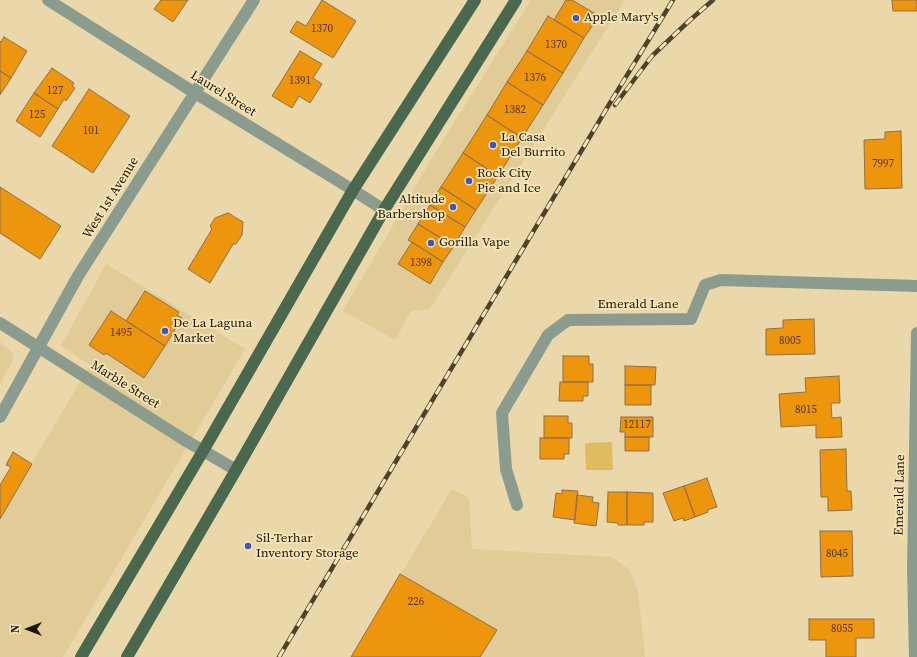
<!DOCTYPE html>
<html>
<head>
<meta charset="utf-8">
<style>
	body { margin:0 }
	#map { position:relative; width:917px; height:657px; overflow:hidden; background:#ead8aa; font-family:"Source Serif 4",serif }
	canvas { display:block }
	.north { position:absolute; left:8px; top:609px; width:40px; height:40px; -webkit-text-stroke:3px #f8e5b7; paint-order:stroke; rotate:270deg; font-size:11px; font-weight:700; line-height:16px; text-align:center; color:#1d1605 }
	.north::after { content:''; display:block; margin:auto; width:14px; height:18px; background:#1d1605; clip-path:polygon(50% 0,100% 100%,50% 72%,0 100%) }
</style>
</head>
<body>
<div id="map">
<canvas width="917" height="657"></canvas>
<div class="north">N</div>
</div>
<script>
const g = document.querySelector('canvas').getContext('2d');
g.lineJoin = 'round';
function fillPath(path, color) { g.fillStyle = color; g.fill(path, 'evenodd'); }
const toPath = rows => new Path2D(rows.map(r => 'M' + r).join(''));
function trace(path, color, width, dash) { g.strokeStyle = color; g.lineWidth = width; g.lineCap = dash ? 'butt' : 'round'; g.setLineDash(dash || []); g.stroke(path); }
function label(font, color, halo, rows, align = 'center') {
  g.font = font + ' "Source Serif 4",serif'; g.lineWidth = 3.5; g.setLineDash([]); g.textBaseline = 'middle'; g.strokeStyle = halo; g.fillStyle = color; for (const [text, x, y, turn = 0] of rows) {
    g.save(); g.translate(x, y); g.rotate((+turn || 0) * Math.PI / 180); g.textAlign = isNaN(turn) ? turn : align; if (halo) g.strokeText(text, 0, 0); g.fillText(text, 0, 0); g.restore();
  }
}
const built = toPath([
	[531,0,625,0,430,309,411,311,395,340,343,311,432,158],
	[106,264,245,349,63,657,0,657,0,513,32,463,90,365,61,346],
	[0,342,10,350,13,354,14,358,0,384],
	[452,489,469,498,472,549,612,557,622,564,630,571,637,589,641,617,645,657,351,657]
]);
const green = toPath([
	[612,442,613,470,586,470,585,443]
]);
const building = toPath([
	[161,0,188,0,173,22,154,9,161,0],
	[322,0,356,21,333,58,290,32,297,21,306,26,322,0],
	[566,0,572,0,599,16,584,38,554,20,566,0],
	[892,0,917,0,917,11,893,11,892,0],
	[548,16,584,38,563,73,527,51,548,16],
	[4,37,27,51,11,78,0,71,0,41,1,42,4,37],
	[300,51,322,64,313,78,322,84,310,103,299,96,292,108,272,96,300,51],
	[527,51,563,73,543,105,507,82,527,51],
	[52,68,74,83,72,86,75,88,66,101,64,99,58,109,34,93,52,68],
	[0,71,11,78,0,95,0,71],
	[507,82,543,105,522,138,487,115,507,82],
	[89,89,130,116,93,173,52,146,89,89],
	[34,93,58,109,40,137,16,121,34,93],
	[487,115,522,138,498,176,463,153,487,115],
	[901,131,902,188,865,189,864,140,885,139,885,132,901,131],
	[463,153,498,176,476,210,441,187,463,153],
	[0,187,61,226,40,259,0,233,0,187],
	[441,187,476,210,465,227,430,205,441,187],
	[430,205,465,227,454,246,418,224,430,205],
	[228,213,243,222,242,235,236,244,233,244,210,283,188,269,212,229,210,226,215,218,228,213],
	[418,224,454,246,443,262,408,240,418,224],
	[412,242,443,262,430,284,398,264,412,242],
	[145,291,179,312,177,315,182,318,165,346,126,321,145,291],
	[111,311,165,346,144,378,106,353,104,355,89,345,111,311],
	[814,319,815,354,766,355,766,329,783,328,783,320,814,319],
	[563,356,589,356,589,364,593,364,593,382,563,382,563,356],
	[625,366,656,367,655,385,625,385,625,366],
	[839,376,840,403,831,403,832,418,841,417,842,437,816,438,816,425,781,427,779,394,806,392,805,378,839,376],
	[560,382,588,382,588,396,583,396,583,401,559,401,560,382],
	[625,385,651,385,651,405,625,405,625,385],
	[544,416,568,416,568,423,572,423,572,438,544,438,544,416],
	[621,417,653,417,653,437,625,437,625,432,620,432,621,417],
	[625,437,649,437,649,451,625,451,625,437],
	[540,438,569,438,569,454,564,454,564,459,540,459,540,438],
	[846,449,847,491,851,491,852,510,828,511,828,497,821,497,820,450,846,449],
	[13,452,32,464,0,519,0,485,11,467,6,465,13,452],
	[707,478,717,507,707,510,708,512,695,517,684,486,707,478],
	[684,486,695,517,684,521,683,518,674,521,663,493,684,486],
	[562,490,578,491,575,520,553,517,556,493,562,494,562,490],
	[608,492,627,492,627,525,618,525,618,523,607,522,608,492],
	[627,492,653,493,653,522,644,522,644,525,627,525,627,492],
	[577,495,593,497,592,502,599,503,596,526,574,523,577,495],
	[820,531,852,531,853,576,821,577,820,531],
	[400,574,497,630,480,657,351,657,400,574],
	[809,619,874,619,874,638,856,638,856,657,826,657,826,640,809,640,809,619]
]);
const street = toPath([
	[48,0,195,93,353,190,384,210],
	[0,323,183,439,236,470],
	[0,417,78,276,254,0],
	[517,505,506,469,502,413,548,335,568,320,691,319,705,285,721,280,917,286],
	[915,657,913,568,917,333]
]);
const primary = toPath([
	[81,657,203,451,353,190,475,0],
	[127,657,236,470,384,210,516,0]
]);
const rail = toPath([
	[615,105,652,56,689,21,713,0],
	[279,657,610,103,673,0]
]);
const markers = [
	[576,18,4,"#3957c9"],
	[493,145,4,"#3957c9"],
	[469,181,4,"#3957c9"],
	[453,207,4,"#3957c9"],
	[431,243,4,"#3957c9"],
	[165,331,4,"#3957c9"],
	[248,546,4,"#3957c9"]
];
const numberNames = [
	["1370",322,29],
	["1370",556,45],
	["1376",535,78],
	["1391",300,81],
	["127",55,91],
	["1382",515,110],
	["125",37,115],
	["101",91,131],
	["7997",883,164],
	["1398",421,263],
	["1495",121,333],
	["8005",790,341],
	["8015",806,410],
	["12117",637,425],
	["8045",837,554],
	["226",416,602],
	["8055",842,629]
];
const poiNames = [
	["Apple Mary's",584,18],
	["La Casa",501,138],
	["Del Burrito",501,153],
	["Rock City",477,174],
	["Pie and Ice",477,189],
	["Altitude",445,200,"right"],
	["Barbershop",445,215,"right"],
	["Gorilla Vape",439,243],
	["De La Laguna",173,324],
	["Market",173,339],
	["Sil-Terhar",256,539],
	["Inventory Storage",256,554]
];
const streetNames = [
	["Laurel Street",223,94,32],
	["West 1st Avenue",111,198,-58],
	["Emerald Lane",638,305],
	["Marble Street",125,385,32],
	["Emerald Lane",900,495,-89]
];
fillPath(built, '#e1cb96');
fillPath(green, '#e0bc60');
fillPath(building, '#ed950c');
trace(building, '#8f6f4d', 1);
trace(street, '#8b9b8d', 12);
trace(primary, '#4a684e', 12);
trace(rail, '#4c432b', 4.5);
trace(rail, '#f8e5b7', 3, [9]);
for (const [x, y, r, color] of markers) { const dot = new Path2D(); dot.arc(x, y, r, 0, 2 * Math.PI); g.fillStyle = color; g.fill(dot); trace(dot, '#f8e5b7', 1.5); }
label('11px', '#513607', null, numberNames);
label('13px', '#1d1605', '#f8e5b7', poiNames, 'left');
label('13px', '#1d1605', '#f8e5b7', streetNames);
</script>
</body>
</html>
